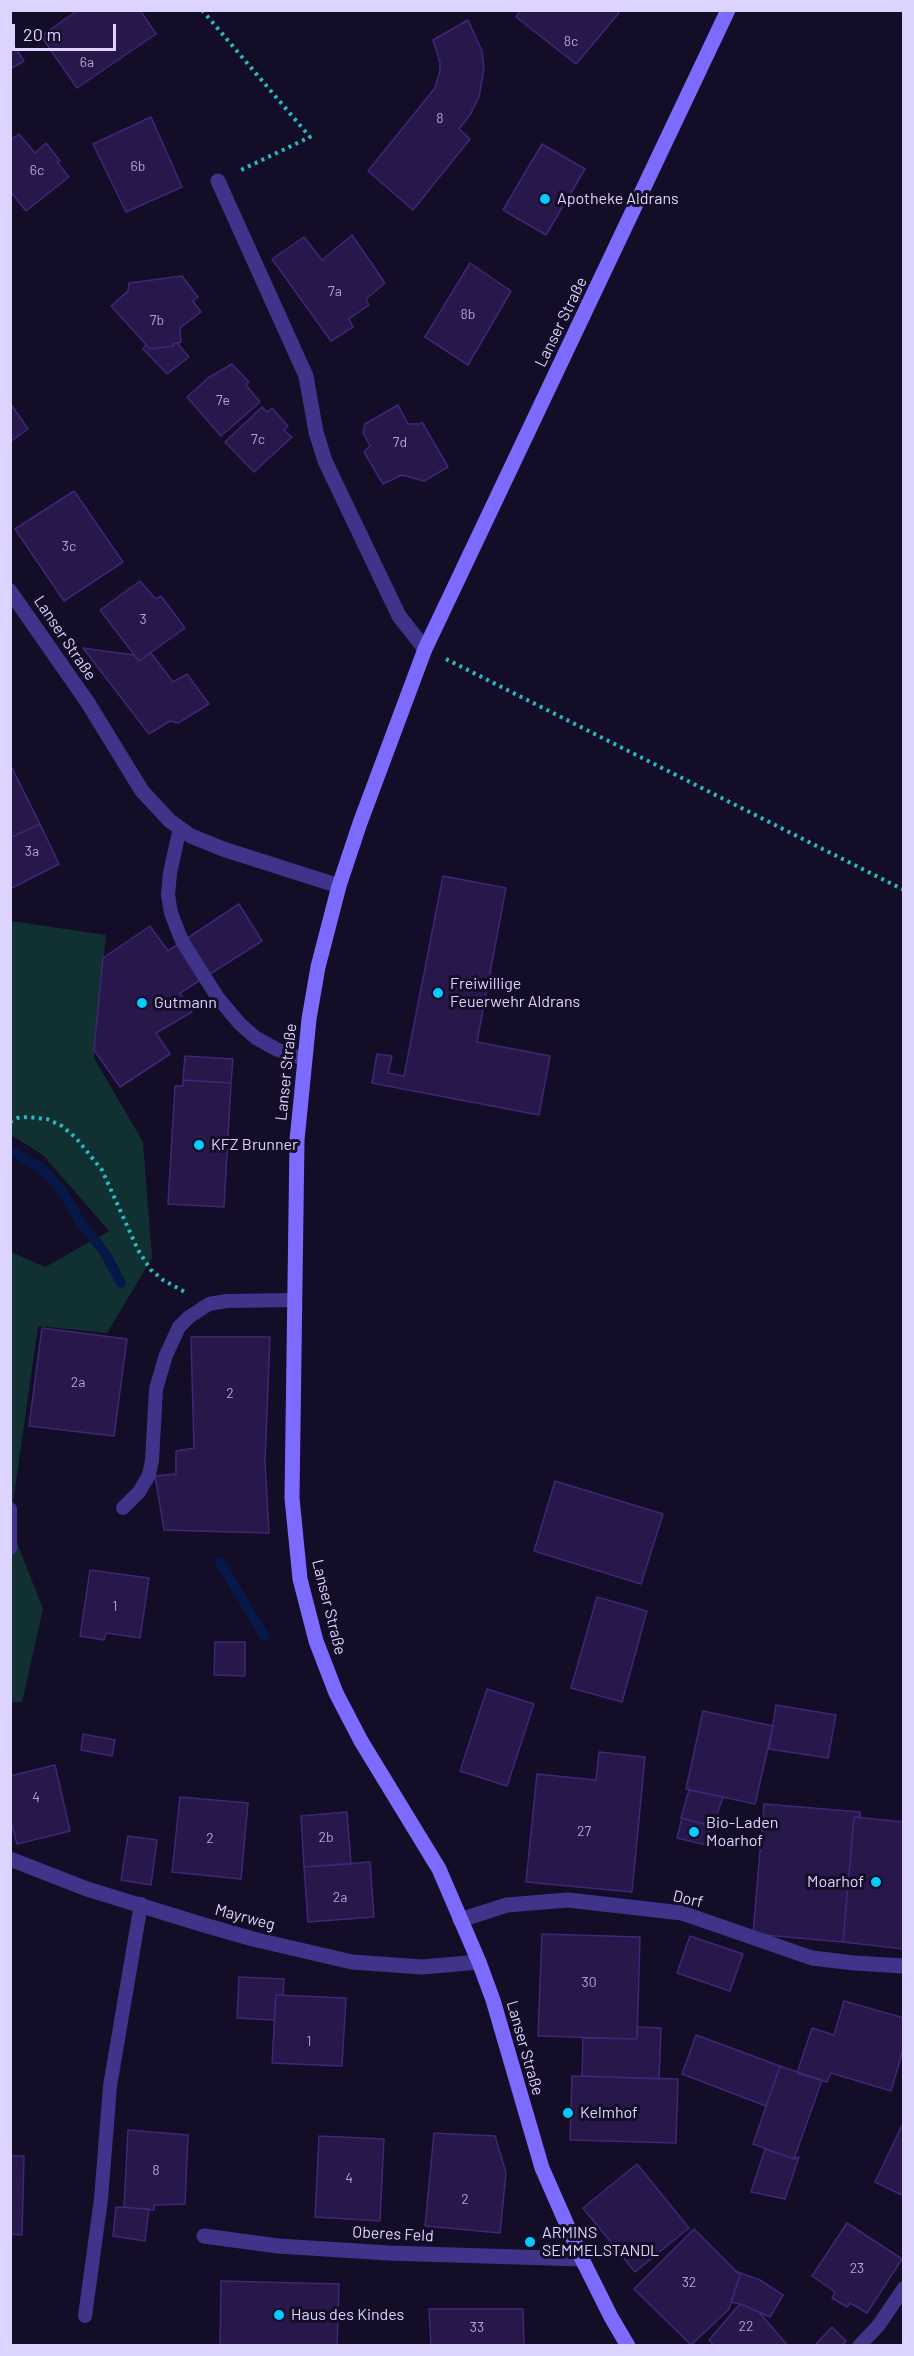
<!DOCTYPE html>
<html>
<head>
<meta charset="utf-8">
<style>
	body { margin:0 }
	#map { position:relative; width:914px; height:2356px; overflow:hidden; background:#140d27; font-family:Barlow,sans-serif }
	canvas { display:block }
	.frame { position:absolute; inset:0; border:12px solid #ddd3ff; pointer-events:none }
	.scale { position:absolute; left:12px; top:24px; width:104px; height:27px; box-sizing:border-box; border:3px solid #ddd3ff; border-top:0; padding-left:8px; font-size:18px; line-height:21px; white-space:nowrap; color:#ddd3ff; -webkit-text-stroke:4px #140d27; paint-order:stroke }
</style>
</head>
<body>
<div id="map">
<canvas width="914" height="2356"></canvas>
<div class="frame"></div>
<div class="scale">20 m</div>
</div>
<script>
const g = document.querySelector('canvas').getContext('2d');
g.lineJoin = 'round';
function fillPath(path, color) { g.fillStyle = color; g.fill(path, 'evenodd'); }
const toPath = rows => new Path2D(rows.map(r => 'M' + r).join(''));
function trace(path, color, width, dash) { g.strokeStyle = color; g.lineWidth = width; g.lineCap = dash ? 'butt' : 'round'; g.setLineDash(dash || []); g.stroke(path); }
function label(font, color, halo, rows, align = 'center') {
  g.font = font + ' Barlow,sans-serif'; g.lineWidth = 6; g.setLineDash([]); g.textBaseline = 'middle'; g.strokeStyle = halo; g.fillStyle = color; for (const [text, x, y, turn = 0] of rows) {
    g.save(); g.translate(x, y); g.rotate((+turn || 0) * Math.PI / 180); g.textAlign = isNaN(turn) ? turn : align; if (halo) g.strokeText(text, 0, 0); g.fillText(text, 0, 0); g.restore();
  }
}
const green = toPath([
	[11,921,106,935,94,1058,143,1142,152,1258,107,1333,38,1326,11,1517,11,1252,45,1267,109,1231,43,1155,11,1135],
	[10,1525,43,1609,22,1702,11,1702]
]);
const stream = toPath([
	[10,1150,44,1170,64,1194,81,1223,105,1253,121,1283],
	[220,1562,264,1636]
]);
const building = toPath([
	[78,10,140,10,156,34,77,88,41,36,78,10],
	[521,10,615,10,619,13,576,64,516,17,521,10],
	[468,20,482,51,484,68,479,97,470,115,459,129,470,139,413,210,368,171,435,88,440,70,440,63,433,40,468,20],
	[10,40,24,61,10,69,10,40],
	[151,117,182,187,126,212,93,144,151,117],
	[19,134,35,153,46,143,60,161,57,162,69,177,26,211,10,191,10,140,19,134],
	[542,144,585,169,546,235,503,210,542,144],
	[352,235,385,283,366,299,369,305,349,319,353,327,331,341,272,259,304,237,322,260,352,235],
	[470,263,511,291,468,365,425,337,470,263],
	[182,276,198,297,193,301,201,312,180,328,181,342,173,344,174,346,150,349,111,306,128,291,129,283,182,276],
	[177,343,189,357,167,374,143,349,146,345,150,349,174,346,173,344,177,343],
	[232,364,249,382,246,385,260,402,221,436,187,397,208,378,232,364],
	[10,403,28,429,10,442,10,403],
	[398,405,408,424,419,424,422,422,448,467,424,481,402,475,383,484,364,452,370,446,363,433,365,424,398,405],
	[262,407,267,412,272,408,288,426,284,430,292,437,254,472,225,442,262,407],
	[74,491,123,562,64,601,15,529,74,491],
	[140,581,156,599,161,596,185,628,139,661,100,610,140,581],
	[83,648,134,655,139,661,151,653,173,682,187,674,209,704,178,723,170,721,149,734,83,648],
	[10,764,40,824,10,838,10,764],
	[40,824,59,864,10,889,10,838,40,824],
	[443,876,506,888,477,1042,550,1056,539,1115,372,1083,377,1054,392,1056,388,1073,404,1076,443,876],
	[239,904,262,941,180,993,192,1012,156,1033,170,1054,120,1087,94,1050,103,958,150,926,168,951,239,904],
	[185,1056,233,1059,231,1083,183,1080,185,1056],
	[183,1080,231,1083,224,1207,168,1204,175,1086,183,1086,183,1080],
	[42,1328,127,1339,114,1436,29,1426,42,1328],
	[191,1337,270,1337,265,1461,269,1533,164,1530,155,1476,176,1474,176,1451,194,1448,191,1337],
	[555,1481,663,1514,641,1584,534,1551,555,1481],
	[90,1570,149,1578,140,1638,106,1633,104,1640,80,1636,90,1570],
	[597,1597,647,1611,622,1702,571,1688,597,1597],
	[215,1642,245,1642,245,1676,214,1675,215,1642],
	[487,1689,534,1704,507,1786,460,1771,487,1689],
	[776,1705,836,1715,828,1758,769,1749,776,1705],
	[703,1711,773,1726,755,1804,686,1789,703,1711],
	[83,1734,115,1740,112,1756,81,1750,83,1734],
	[599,1752,645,1757,632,1892,526,1882,537,1774,596,1780,599,1752],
	[55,1765,70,1831,17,1844,10,1818,10,1776,55,1765],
	[689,1790,723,1797,713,1826,681,1818,689,1790],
	[180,1797,248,1803,241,1879,172,1872,180,1797],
	[764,1804,860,1812,860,1817,854,1817,843,1942,753,1934,764,1804],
	[347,1812,351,1864,304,1867,301,1816,347,1812],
	[854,1817,904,1822,904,1949,843,1942,854,1817],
	[682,1818,711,1826,706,1845,677,1838,682,1818],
	[128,1836,157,1840,151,1885,121,1880,128,1836],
	[370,1862,374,1917,308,1922,304,1867,370,1862],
	[542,1934,640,1937,637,2039,538,2036,542,1934],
	[690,1936,743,1954,730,1991,677,1973,690,1936],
	[239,1977,284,1979,283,1995,276,1995,274,2020,237,2018,239,1977],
	[276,1995,346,1998,342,2066,272,2063,276,1995],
	[844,2001,904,2018,904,2046,891,2091,831,2073,827,2082,797,2073,812,2028,834,2035,844,2001],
	[637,2027,661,2028,659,2079,582,2076,583,2038,637,2039,637,2027],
	[696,2035,780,2066,766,2106,682,2074,696,2035],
	[780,2066,822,2080,794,2159,753,2144,780,2066],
	[572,2076,678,2079,676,2143,570,2140,572,2076],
	[904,2121,904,2196,875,2182,904,2121],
	[128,2130,188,2135,185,2204,154,2205,154,2210,124,2207,128,2130],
	[434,2133,495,2136,506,2173,500,2233,425,2226,434,2133],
	[319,2136,384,2139,380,2221,315,2217,319,2136],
	[765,2149,794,2159,799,2157,785,2199,751,2192,765,2149],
	[10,2156,24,2156,22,2235,10,2234,10,2156],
	[637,2164,689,2228,635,2272,583,2208,637,2164],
	[116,2207,149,2209,145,2241,113,2236,116,2207],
	[847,2223,902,2259,867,2313,850,2303,847,2307,832,2298,835,2292,812,2276,847,2223],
	[694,2229,740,2275,729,2309,691,2345,634,2289,694,2229],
	[735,2271,760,2280,783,2295,770,2317,740,2304,731,2302,740,2275,735,2271],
	[221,2281,339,2284,337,2346,220,2346,221,2281],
	[740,2304,759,2312,788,2346,714,2346,709,2340,740,2304],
	[429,2309,523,2309,524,2346,431,2346,429,2309],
	[832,2327,846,2341,842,2346,814,2346,832,2327]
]);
const path = toPath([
	[202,10,310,137,241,170],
	[446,659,904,890],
	[10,1122,17,1118,28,1117,47,1119,62,1126,76,1138,102,1170,138,1250,151,1270,163,1280,185,1292]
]);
const lane = toPath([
	[180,828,170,873,168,895,171,913,182,941,218,998,240,1024,256,1038,278,1050,304,1059],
	[123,1508,139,1492,149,1475,152,1460,156,1389,166,1355,179,1327,189,1317,209,1304,226,1301,295,1300],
	[10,1509,10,1548],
	[85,2316,101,2199,110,2086,141,1904],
	[859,2346,878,2326,904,2288]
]);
const street = toPath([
	[218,181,306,376,316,432,325,461,399,616,425,649],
	[10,591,88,703,142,791,170,821,191,836,223,849,339,886],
	[10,1859,87,1889,204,1925,253,1939,352,1962,422,1967,479,1962],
	[460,1920,507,1905,568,1900,682,1913,812,1958,854,1963,904,1966],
	[204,2236,278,2246,389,2253,582,2259]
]);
const secondary = toPath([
	[628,2346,611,2317,582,2259,542,2168,493,2000,479,1962,439,1869,361,1741,336,1693,316,1641,300,1579,292,1498,297,1140,309,1019,318,967,339,886,360,823,425,649,728,10]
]);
const markers = [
	[545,199,6,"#00ccfe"],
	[438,993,6,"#00ccfe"],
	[142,1003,6,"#00ccfe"],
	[199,1145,6,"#00ccfe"],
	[694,1832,6,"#00ccfe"],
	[876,1882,6,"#00ccfe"],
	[568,2113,6,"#00ccfe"],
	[530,2242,6,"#00ccfe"],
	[279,2315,6,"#00ccfe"]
];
const numberNames = [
	["8c",571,41],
	["6a",87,62],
	["8",440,118],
	["6b",138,166],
	["6c",37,170],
	["7a",335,291],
	["8b",468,314],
	["7b",157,320],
	["7e",223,400],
	["7c",258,439],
	["7d",400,442],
	["3c",69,546],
	["3",143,619],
	["3a",32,851],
	["2a",78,1382],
	["2",230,1393],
	["1",115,1606],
	["4",36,1797],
	["27",584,1831],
	["2b",326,1837],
	["2",210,1838],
	["2a",340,1897],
	["30",589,1982],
	["1",309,2041],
	["8",156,2170],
	["4",349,2178],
	["2",465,2199],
	["23",857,2268],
	["32",689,2282],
	["22",746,2326],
	["33",477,2327]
];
const poiNames = [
	["Apotheke Aldrans",557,199],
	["Freiwillige",450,984],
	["Feuerwehr Aldrans",450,1002],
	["Gutmann",154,1003],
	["KFZ Brunner",211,1145],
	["Bio-Laden",706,1823],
	["Moarhof",706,1841],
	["Moarhof",864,1882,"right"],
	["Kelmhof",580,2113],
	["ARMINS",542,2233],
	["SEMMELSTANDL",542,2251],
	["Haus des Kindes",291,2315]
];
const streetNames = [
	["Lanser Straße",561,322,-64],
	["Lanser Straße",65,638,56],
	["Lanser Straße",286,1072,-84],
	["Lanser Straße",329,1607,76],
	["Dorf",688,1899,13],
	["Mayrweg",245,1917,15],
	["Lanser Straße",525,2048,74],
	["Oberes Feld",393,2234,3]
];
fillPath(green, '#103032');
trace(stream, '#061748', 10);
fillPath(building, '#27174a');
trace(building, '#3f2778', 1.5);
trace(path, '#24bcc2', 4, [3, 4.5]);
trace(lane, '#40348a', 14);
trace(street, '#40348a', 15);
trace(secondary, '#7d6aff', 15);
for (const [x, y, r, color] of markers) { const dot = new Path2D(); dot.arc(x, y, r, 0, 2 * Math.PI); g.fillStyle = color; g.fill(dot); trace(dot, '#140d27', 2); }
label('14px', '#b0a4d2', null, numberNames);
label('16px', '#ddd3ff', '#140d27', poiNames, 'left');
label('16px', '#ddd3ff', '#140d27', streetNames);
</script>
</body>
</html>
